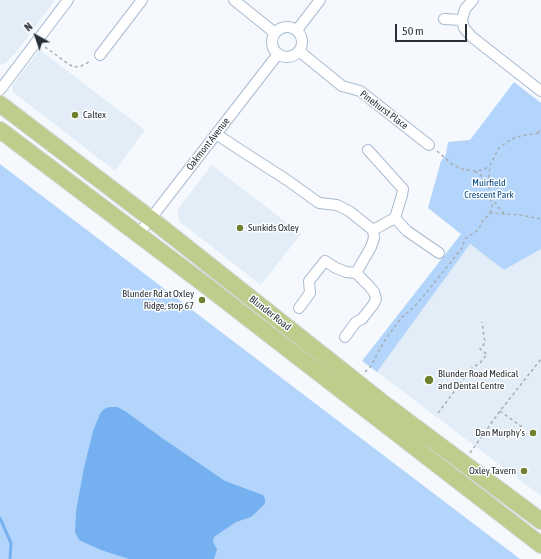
<!DOCTYPE html>
<html>
<head>
<meta charset="utf-8">
<style>
	body { margin:0 }
	#map { position:relative; width:541px; height:559px; overflow:hidden; background:#f5f9fe; font-family:"Asap Condensed",sans-serif }
	canvas { display:block }
	.north { position:absolute; left:16px; top:16px; width:40px; height:40px; -webkit-text-stroke:3px #fff; paint-order:stroke; rotate:320deg; font-size:11px; font-weight:700; line-height:16px; text-align:center; color:#283038 }
	.north::after { content:''; display:block; margin:auto; width:14px; height:18px; background:#283038; clip-path:polygon(50% 0,100% 100%,50% 72%,0 100%) }
	.scale { position:absolute; left:395px; top:24px; width:72px; height:18px; box-sizing:border-box; border:2px solid #283038; border-top:0; padding-left:5px; font-size:12px; line-height:14px; white-space:nowrap; color:#283038; -webkit-text-stroke:3px #fff; paint-order:stroke }
</style>
</head>
<body>
<div id="map">
<canvas width="541" height="559"></canvas>
<div class="north">N</div>
<div class="scale">50 m</div>
</div>
<script>
const g = document.querySelector('canvas').getContext('2d');
g.lineJoin = 'round';
function fillPath(path, color) { g.fillStyle = color; g.fill(path, 'evenodd'); }
const toPath = rows => new Path2D(rows.map(r => 'M' + r).join(''));
function trace(path, color, width, dash) { g.strokeStyle = color; g.lineWidth = width; g.lineCap = dash ? 'butt' : 'round'; g.setLineDash(dash || []); g.stroke(path); }
function label(font, color, halo, rows, align = 'center') {
  g.font = font + ' "Asap Condensed",sans-serif'; g.lineWidth = 3; g.setLineDash([]); g.textBaseline = 'middle'; g.strokeStyle = halo; g.fillStyle = color; for (const [text, x, y, turn = 0] of rows) {
    g.save(); g.translate(x, y); g.rotate((+turn || 0) * Math.PI / 180); g.textAlign = isNaN(turn) ? turn : align; if (halo) g.strokeText(text, 0, 0); g.fillText(text, 0, 0); g.restore();
  }
}
const built = toPath([
	[0,0,55,0,18,50,5,63,0,65],
	[40,50,145,130,115,171,13,92,12,87,13,84],
	[212,165,301,234,261,285,180,222,178,216,178,209],
	[470,244,504,270,541,249,541,496,377,372]
]);
const green = toPath([
	[514,82,541,103,541,249,504,270,470,244,377,372,362,361,461,234,428,208,441,161,446,154,448,142,470,140],
	[0,164,520,559,0,559]
]);
const water = toPath([
	[111,407,117,407,125,411,162,438,225,481,263,495,265,499,265,504,251,517,236,522,214,537,213,542,217,549,214,559,129,559,101,550,79,540,75,532,76,511,84,468,93,431,99,416,102,411,106,408]
]);
const stream = toPath([
	[0,518,11,543,10,559]
]);
const path = toPath([
	[45,47,70,65,74,67,81,66,91,61],
	[538,133,541,129],
	[437,151,453,165,462,169,475,171,483,170,489,166],
	[475,171,484,178,488,183],
	[491,197,498,207,505,214],
	[490,213,492,207,489,185,489,175,490,165,499,148,507,142,516,137,538,133,541,135],
	[365,372,371,366,383,343,401,318,413,308,427,292,462,248,465,239,478,230,483,221,490,213,520,215,541,219],
	[500,411,522,427],
	[438,413,472,368,480,363,487,354,480,349,485,343,482,322],
	[470,453,500,411,541,359]
]);
const minor = toPath([
	[234,0,275,33],
	[473,0,465,9,462,20,464,28,472,37,541,91],
	[444,19,462,20],
	'272 42a15 15 0 1 1 30 0a15 15 0 1 1-30 0Z',
	[297,30,320,0],
	[299,51,342,86,360,91,429,145],
	[100,55,142,0],
	[0,90,68,0],
	[216,134,245,153,287,180,319,203,337,205,349,211,373,230],
	[368,150,403,189,402,195,395,218,407,231,439,253],
	[138,235,278,54],
	[356,273,371,247,374,238,373,230,395,218],
	[299,308,310,293,309,281,325,261,336,268,346,272,356,273,369,286,374,292,376,299,373,305,362,319,356,322,345,337]
]);
const primary = toPath([
	[0,104,151,219,387,406,541,521],
	[0,130,208,287,541,545]
]);
const markers = [
	[75,115,4,"#6f8030"],
	[240,228,4,"#6f8030"],
	[202,300,4,"#6f8030"],
	[429,380,5,"#6f8030"],
	[533,433,4,"#6f8030"],
	[524,471,4,"#6f8030"]
];
const streetNames = [
	["Pinehurst Place",384,110,37],
	["Oakmont Avenue",208,144,-52],
	["Blunder Road",270,313,38]
];
const poiNames = [
	["Caltex",83,115],
	["Sunkids Oxley",248,228],
	["Blunder Rd at Oxley",194,294,"right"],
	["Ridge, stop 67",194,306,"right"],
	["Blunder Road Medical",438,374],
	["and Dental Centre",438,386],
	["Dan Murphy's",525,433,"right"],
	["Oxley Tavern",516,471,"right"]
];
const parkNames = [
	["Muirfield",489,183],
	["Crescent Park",489,195]
];
fillPath(built, '#e2edf8');
fillPath(green, '#b3d5fb');
fillPath(water, '#75b0f0');
trace(stream, '#75b0f0', 3);
trace(minor, '#a7bbd1', 12);
trace(primary, '#d4d6d7', 18);
trace(path, '#a7adb3', 1.5, [3, 3]);
trace(minor, '#fff', 10);
trace(primary, '#becc8c', 16);
for (const [x, y, r, color] of markers) { const dot = new Path2D(); dot.arc(x, y, r, 0, 2 * Math.PI); g.fillStyle = color; g.fill(dot); trace(dot, '#fff', 1.5); }
label('10px', '#283038', '#fff', streetNames);
label('10px', '#283038', '#fff', poiNames, 'left');
label('10px', '#074a84', '#fff', parkNames);
</script>
</body>
</html>
